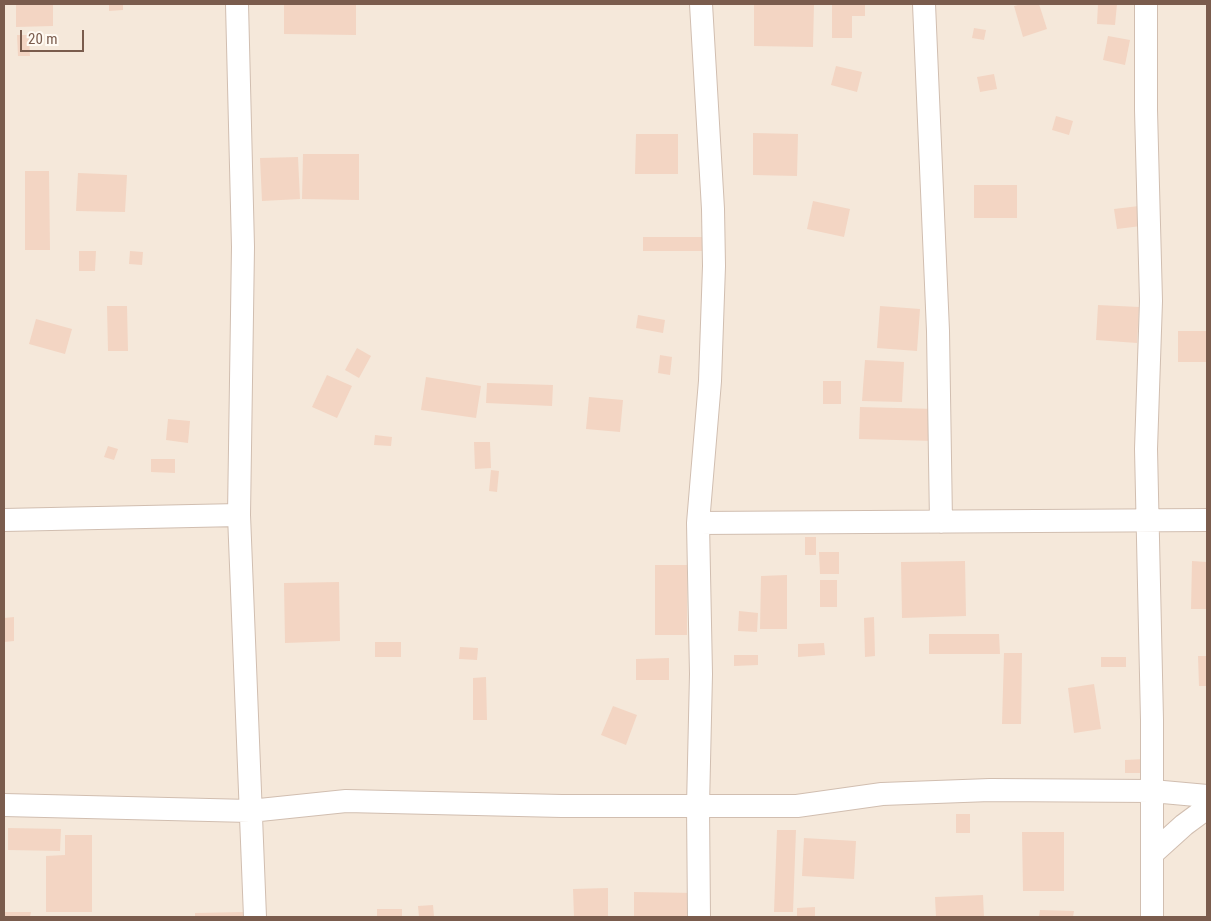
<!DOCTYPE html>
<html>
<head>
<meta charset="utf-8">
<style>
	body { margin:0 }
	#map { position:relative; width:1211px; height:921px; overflow:hidden; background:#fdf6ec; font-family:"Roboto Condensed",sans-serif }
	canvas { display:block }
	.frame { position:absolute; inset:0; border:5px solid #7a5c4d; pointer-events:none }
	.scale { position:absolute; left:20px; top:30px; width:64px; height:22px; box-sizing:border-box; border:2px solid #7a5c4d; border-top:0; padding-left:6px; font-size:15px; line-height:18px; white-space:nowrap; color:#7a5c4d; -webkit-text-stroke:4px #fffaf3; paint-order:stroke }
</style>
</head>
<body>
<div id="map">
<canvas width="1211" height="921"></canvas>
<div class="frame"></div>
<div class="scale">20 m</div>
</div>
<script>
const g = document.querySelector('canvas').getContext('2d');
g.lineJoin = 'round';
function fillPath(path, color) { g.fillStyle = color; g.fill(path, 'evenodd'); }
const toPath = rows => new Path2D(rows.map(r => 'M' + r).join(''));
function trace(path, color, width, dash) { g.strokeStyle = color; g.lineWidth = width; g.lineCap = dash ? 'butt' : 'round'; g.setLineDash(dash || []); g.stroke(path); }
const residential = toPath([
	[4,4,1207,4,1207,917,4,917]
]);
const building = toPath([
	[16,4,53,4,53,26,16,27],
	[109,4,123,4,123,10,109,11],
	[284,4,356,4,356,35,284,34],
	[754,4,814,4,813,47,754,46],
	[832,4,865,4,865,16,852,16,852,38,832,38],
	[1021,4,1039,4,1047,29,1023,37,1014,6],
	[1098,4,1117,4,1115,25,1097,24],
	[974,28,986,30,984,40,972,38],
	[17,35,29,35,30,56,18,56],
	[1108,36,1130,40,1125,65,1103,60],
	[836,66,862,72,857,92,831,85],
	[994,74,997,89,980,92,977,77],
	[1056,116,1073,121,1069,135,1052,130],
	[753,133,798,134,797,176,753,175],
	[636,134,678,134,678,174,635,174],
	[303,154,359,154,359,200,302,199],
	[298,157,300,199,262,201,260,158],
	[25,171,49,171,50,250,25,250],
	[78,173,127,175,125,212,76,211],
	[974,185,1017,185,1017,218,974,218],
	[813,201,850,209,844,237,807,229],
	[1139,206,1141,226,1117,229,1114,209],
	[643,237,705,237,705,251,643,251],
	[79,251,96,251,95,271,79,271],
	[130,251,143,252,142,265,129,264],
	[1098,305,1139,307,1137,343,1096,340],
	[107,306,127,306,128,351,108,351],
	[880,306,920,309,917,351,877,348],
	[638,315,665,320,663,333,636,328],
	[36,319,72,329,65,354,29,344],
	[1178,331,1207,331,1207,362,1178,362],
	[357,348,371,356,359,378,345,370],
	[660,355,672,357,670,375,658,373],
	[865,360,904,362,902,402,862,401],
	[327,375,352,386,337,418,312,407],
	[426,377,481,386,476,418,421,410],
	[823,381,841,381,841,404,823,404],
	[487,383,553,385,552,406,486,403],
	[589,397,623,400,620,432,586,429],
	[860,407,935,409,934,441,859,439],
	[168,419,190,421,188,443,166,440],
	[375,435,392,437,391,446,374,445],
	[474,442,490,442,491,468,475,469],
	[108,446,118,449,114,460,104,457],
	[151,459,175,459,175,473,151,472],
	[491,470,499,471,497,492,489,491],
	[805,537,816,537,816,555,805,555],
	[819,552,839,552,839,574,820,574],
	[965,561,966,616,902,618,901,562],
	[1192,561,1207,562,1207,609,1191,609],
	[655,565,687,565,687,635,655,635],
	[787,575,787,629,760,629,761,576],
	[820,580,837,580,837,607,820,607],
	[339,582,340,641,285,643,284,583],
	[739,611,758,613,757,632,738,631],
	[14,617,14,641,4,642,4,618],
	[874,617,875,656,865,657,864,618],
	[929,634,999,634,1000,654,929,654],
	[375,642,401,642,401,657,375,657],
	[824,643,825,655,798,657,798,644],
	[460,647,478,648,477,660,459,659],
	[1004,653,1022,653,1021,724,1002,724],
	[734,655,758,655,758,665,734,666],
	[1198,656,1207,656,1207,686,1199,686],
	[1101,657,1126,657,1126,667,1101,667],
	[669,658,669,680,636,680,636,659],
	[486,677,487,720,473,720,473,678],
	[1094,684,1101,729,1074,733,1068,688],
	[613,706,637,715,626,745,601,735],
	[1145,759,1146,773,1125,773,1125,760],
	[956,814,970,814,970,833,956,833],
	[8,828,61,829,60,851,8,850],
	[777,830,796,830,793,912,774,912],
	[1022,832,1064,832,1064,891,1023,891],
	[65,835,92,835,92,912,46,912,46,856,65,855],
	[804,838,856,841,854,879,802,876],
	[608,888,608,917,574,917,573,889],
	[634,892,696,893,696,917,634,917],
	[983,895,984,917,936,917,935,897],
	[433,905,434,917,419,917,418,906],
	[815,907,815,917,797,917,797,908],
	[377,909,402,909,402,917,377,917],
	[1040,910,1074,911,1073,917,1039,917],
	[4,912,31,912,30,917,4,917],
	[243,912,243,917,195,917,195,913]
]);
const minor = toPath([
	[924,4,938,331,941,522],
	[1146,4,1146,110,1151,301,1146,449,1152,720,1152,917],
	[239,515,255,917],
	[4,520,239,515,243,247,237,4],
	[698,523,710,381,714,266,713,209,701,4],
	[4,805,250,811,346,801,562,806,797,806,882,794,990,790,1152,791,1207,796],
	[1153,853,1184,825,1207,808],
	[699,917,698,806,701,674,698,523,1207,520]
]);
fillPath(residential, '#f5e8da');
fillPath(building, '#f3d5c3');
trace(minor, '#d1beb0', 24);
trace(minor, '#fff', 22);
</script>
</body>
</html>
